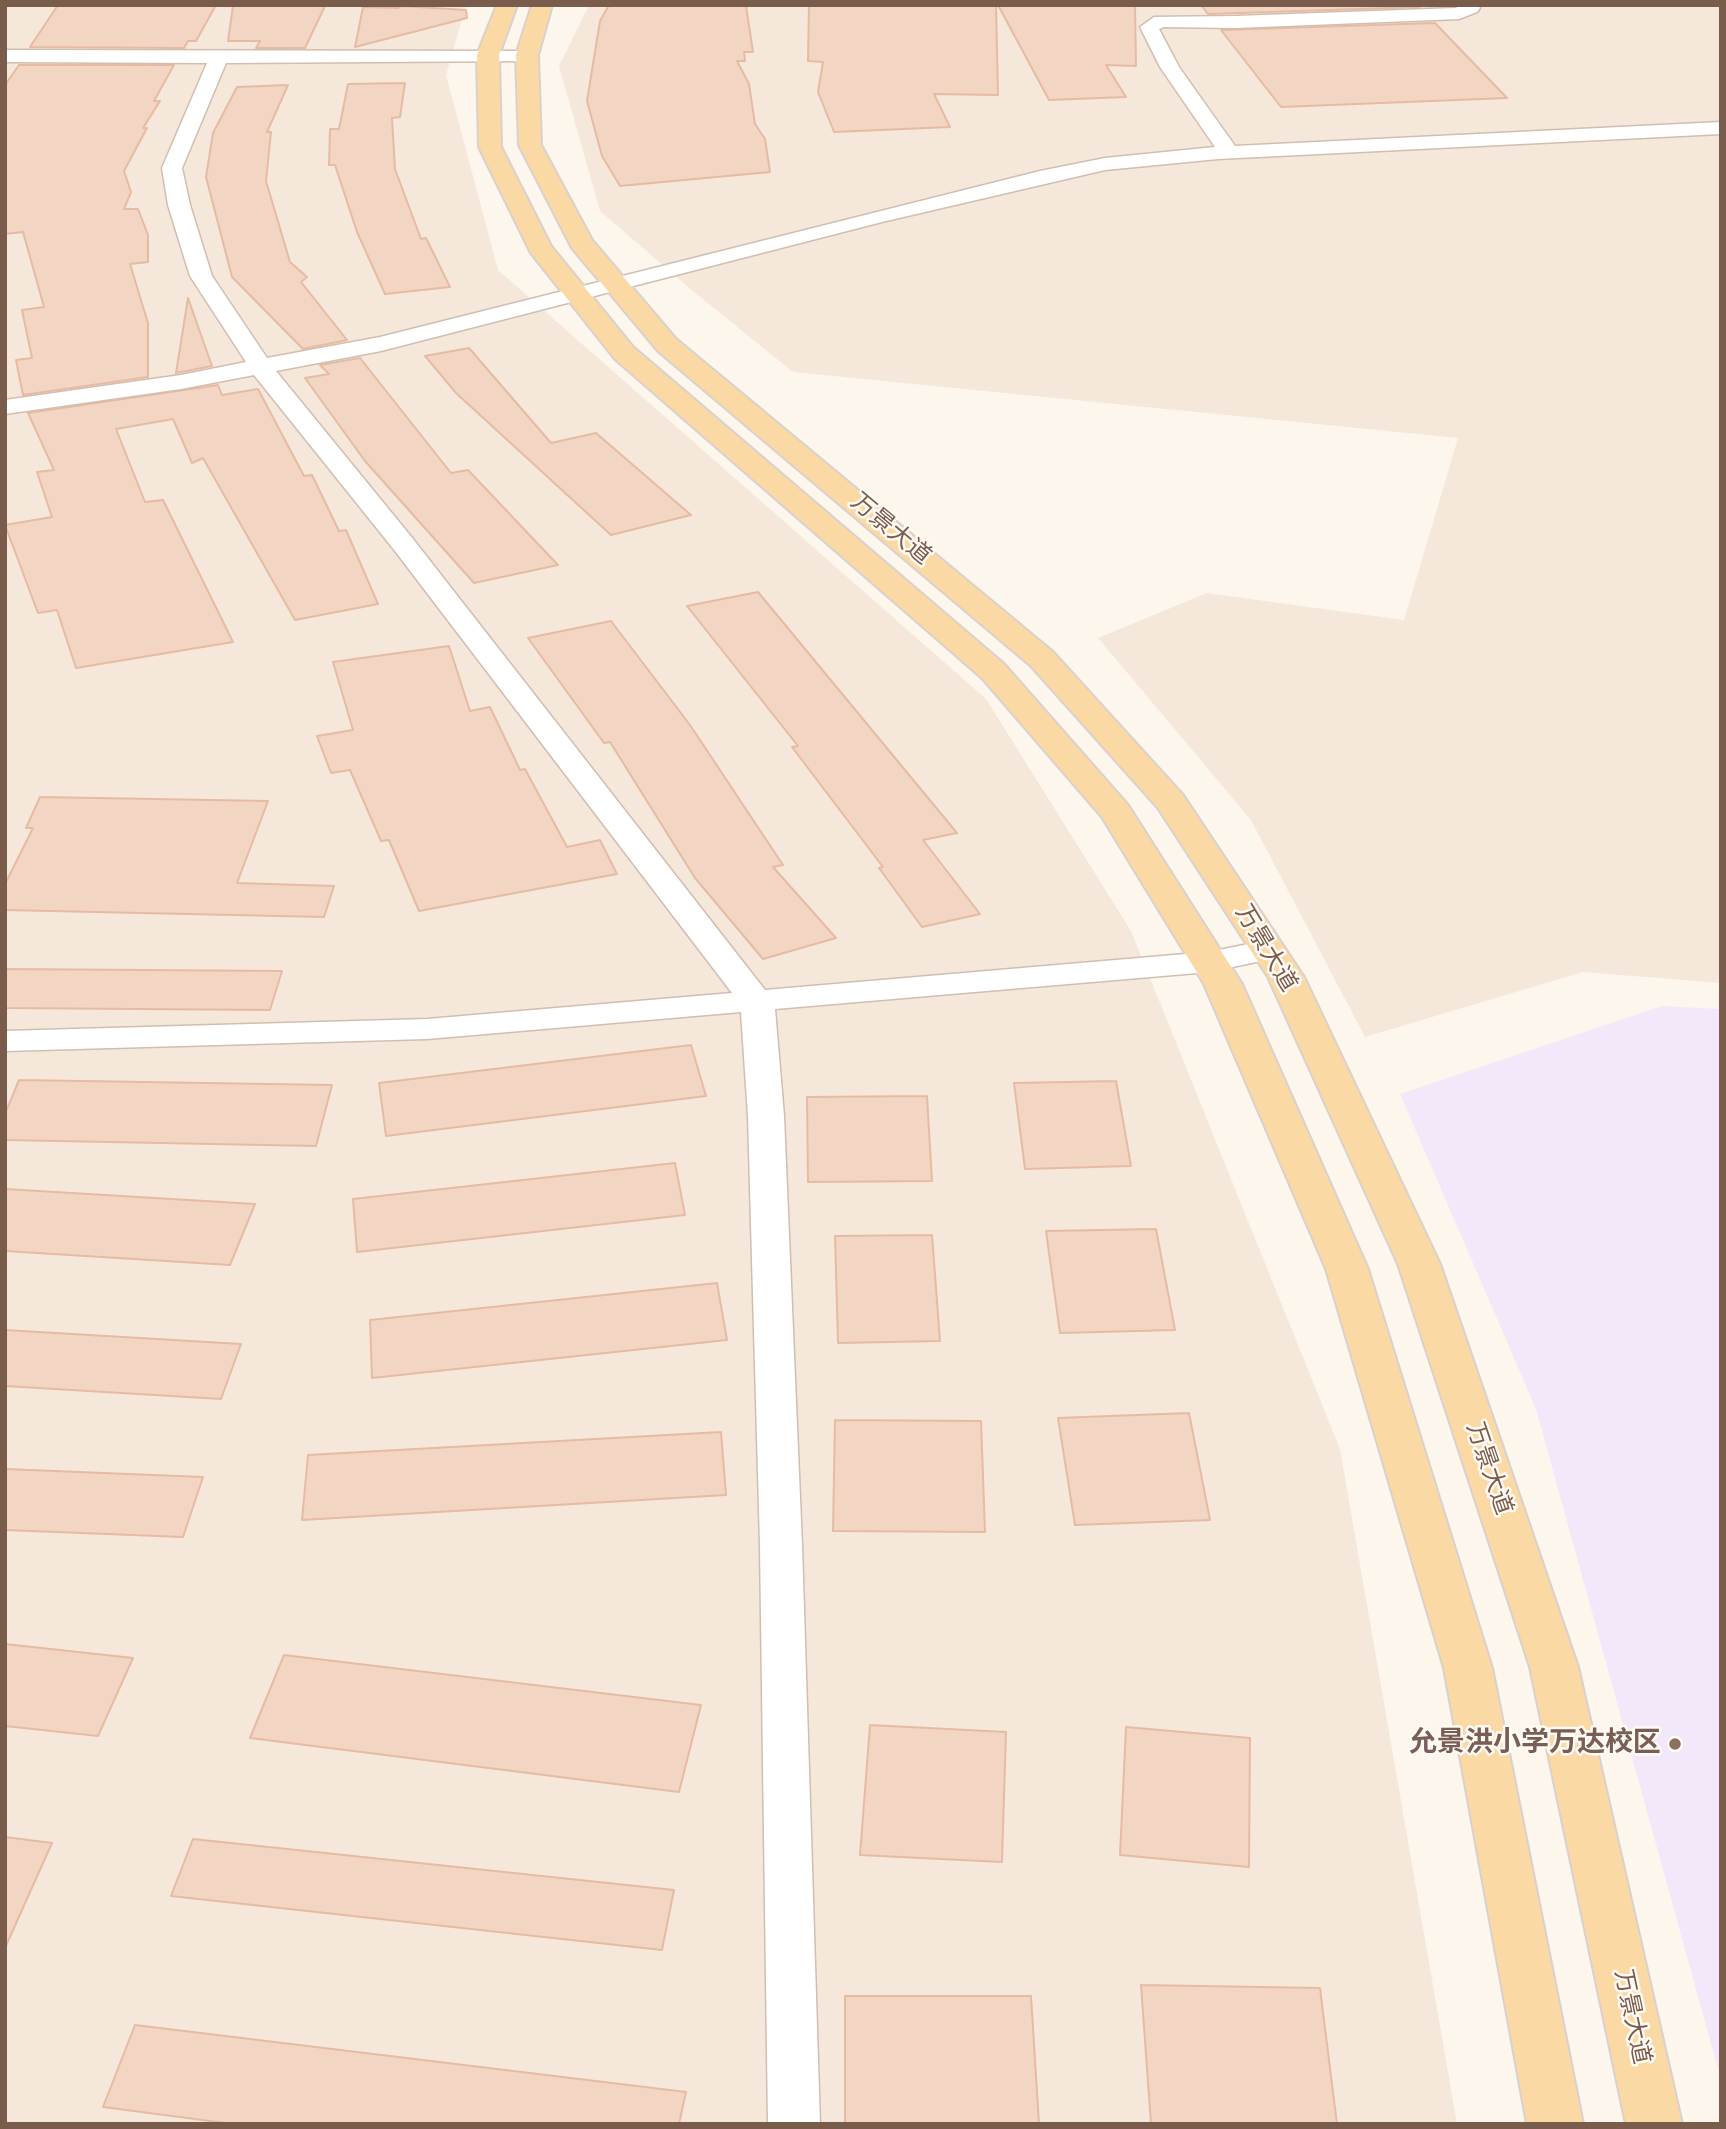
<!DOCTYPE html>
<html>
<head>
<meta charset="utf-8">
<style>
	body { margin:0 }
	#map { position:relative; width:1726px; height:2129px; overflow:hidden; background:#fdf6ec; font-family:Jost,sans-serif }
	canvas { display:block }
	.frame { position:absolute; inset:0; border:7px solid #7a5c4d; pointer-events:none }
</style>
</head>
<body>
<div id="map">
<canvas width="1726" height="2129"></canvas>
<div class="frame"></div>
</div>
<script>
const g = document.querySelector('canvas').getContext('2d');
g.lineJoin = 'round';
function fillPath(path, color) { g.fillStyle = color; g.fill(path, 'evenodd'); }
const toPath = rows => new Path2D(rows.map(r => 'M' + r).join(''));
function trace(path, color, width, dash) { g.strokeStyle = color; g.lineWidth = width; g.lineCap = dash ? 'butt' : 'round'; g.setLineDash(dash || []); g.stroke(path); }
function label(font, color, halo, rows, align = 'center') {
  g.font = font + ' Jost,"Noto Sans SC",sans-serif'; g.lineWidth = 5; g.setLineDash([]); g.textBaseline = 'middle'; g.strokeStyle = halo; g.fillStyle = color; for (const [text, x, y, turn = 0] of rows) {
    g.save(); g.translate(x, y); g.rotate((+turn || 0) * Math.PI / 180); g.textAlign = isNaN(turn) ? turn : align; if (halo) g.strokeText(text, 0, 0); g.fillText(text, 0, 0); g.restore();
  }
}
const residential = toPath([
	[5,5,466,5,446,75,498,270,986,699,1131,931,1340,1449,1457,2124,5,2124],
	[589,5,1721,5,1721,983,1583,972,1365,1037,1251,820,1098,638,1207,593,1404,620,1458,438,793,372,694,292,600,211,559,66]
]);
const education = toPath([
	[1662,1006,1721,1009,1721,2080,1536,1409,1400,1094]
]);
const building = toPath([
	[58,5,216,5,196,41,188,41,184,48,30,47,58,5],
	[609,5,746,6,753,52,744,52,745,61,737,61,749,84,755,124,765,139,770,172,620,186,602,156,587,101,600,21,609,5],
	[809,5,996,5,998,95,934,94,950,127,834,132,818,92,823,62,808,61,809,5],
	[998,5,1135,5,1136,66,1106,65,1126,97,1049,100,998,5],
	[1201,5,1418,5,1420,7,1208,14,1201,5],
	[233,6,291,5,325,6,305,48,256,48,260,41,228,41,233,6],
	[401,6,466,10,467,18,355,47,363,7,398,8,401,6],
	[1435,23,1507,98,1281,107,1221,30,1435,23],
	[19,65,174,65,154,101,160,101,143,128,147,128,124,171,131,192,124,209,138,209,148,235,148,262,130,264,148,323,148,377,23,395,16,360,32,358,22,310,44,307,23,232,5,234,5,85,19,65],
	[405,83,400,117,392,118,395,169,421,239,426,238,450,287,385,294,357,232,335,165,329,165,330,129,339,129,348,84,405,83],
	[288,85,267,132,271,132,266,181,290,262,307,277,301,282,347,340,303,349,232,277,206,177,213,133,237,87,288,85],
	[188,298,212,366,176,373,188,298],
	[469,348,551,443,596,433,691,515,611,535,456,393,425,356,469,348],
	[360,358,451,473,468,470,558,565,474,583,365,461,305,378,329,374,320,365,360,358],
	[218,385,222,395,258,389,304,476,312,475,339,531,346,530,378,604,295,620,203,458,192,463,173,419,116,429,145,502,163,500,233,642,76,668,57,610,38,613,5,525,52,517,37,472,54,470,28,413,218,385],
	[758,592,957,833,923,840,980,914,922,927,879,868,883,867,792,747,798,746,687,606,758,592],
	[611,621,690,725,783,865,773,867,836,938,763,959,695,878,610,742,604,743,528,638,611,621],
	[449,646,470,711,490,707,520,770,525,769,567,847,600,840,617,874,419,911,389,840,381,841,350,770,331,773,317,736,353,730,333,662,449,646],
	[40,797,268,801,237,883,334,886,324,917,5,910,5,884,33,828,26,828,40,797],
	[5,969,282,971,270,1010,5,1008,5,969],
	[691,1045,706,1096,386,1136,379,1083,691,1045],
	[19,1080,332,1085,316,1146,5,1140,5,1114,19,1080],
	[1116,1081,1131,1166,1025,1169,1014,1083,1116,1081],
	[927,1096,932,1181,808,1182,807,1097,927,1096],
	[675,1163,685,1215,357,1252,353,1199,675,1163],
	[5,1189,255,1204,230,1265,5,1251,5,1189],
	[1156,1229,1175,1330,1060,1333,1046,1231,1156,1229],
	[932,1235,940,1341,838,1343,835,1236,932,1235],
	[717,1283,727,1340,372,1378,370,1320,717,1283],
	[5,1330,241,1344,221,1399,5,1386,5,1330],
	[1189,1413,1210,1520,1075,1525,1058,1418,1189,1413],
	[835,1420,981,1421,985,1532,833,1531,835,1420],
	[721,1432,726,1495,302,1520,308,1455,721,1432],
	[5,1469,203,1477,183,1537,5,1530,5,1469],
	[5,1644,133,1658,98,1736,5,1726,5,1644],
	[284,1655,701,1705,679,1792,250,1738,284,1655],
	[870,1725,1006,1732,1002,1862,860,1855,870,1725],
	[1126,1727,1250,1738,1249,1867,1120,1855,1126,1727],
	[5,1837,52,1843,5,1948,5,1837],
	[193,1839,674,1890,662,1950,171,1896,193,1839],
	[1141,1985,1320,1988,1337,2124,1151,2124,1141,1985],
	[845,1996,1031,1996,1039,2124,845,2124,845,1996],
	[135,2025,686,2092,679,2124,233,2124,103,2107,135,2025]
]);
const minor = toPath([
	[1459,5,1478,5,1480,8,1477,12,1459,19,1236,28,1164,27,1159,29,1179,67,1235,146,1721,122,1721,134,1218,159,1105,170,882,222,381,351,276,371,413,539,765,990,1209,952,1268,940,1280,943,1285,950,1280,957,1209,972,775,1009,784,1116,802,1545,820,2124,768,2124,760,1545,748,1116,741,1012,427,1039,5,1051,5,1031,427,1019,732,993,395,551,254,375,181,389,5,414,5,400,181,375,246,362,190,276,168,205,162,168,207,63,5,62,5,50,534,51,537,55,534,59,527,61,226,63,182,168,190,205,212,276,267,358,380,337,1040,171,1105,158,1215,147,1160,67,1140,27,1154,17,1236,16,1456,8,1459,5]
]);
const major = toPath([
	[497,5,517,5,499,55,501,147,551,246,633,347,1004,664,1128,805,1242,984,1368,1269,1492,1668,1583,2124,1527,2124,1444,1668,1326,1269,1204,984,1102,817,982,678,615,359,531,253,479,147,477,55,497,5],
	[532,5,552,5,538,55,541,145,592,240,676,339,1053,652,1183,795,1304,977,1440,1264,1578,1667,1682,2124,1626,2124,1530,1667,1398,1264,1268,977,1158,808,1031,666,658,351,572,248,519,145,516,55,532,5]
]);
const markers = [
	[1675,1744,7,"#8d6e63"]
];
const streetNames = [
	["万景大道",890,530,40],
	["万景大道",1265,949,59],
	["万景大道",1488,1469,71],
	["万景大道",1631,2017,78]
];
const nearEducationnames = [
	["允景洪小学万达校区",1661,1744]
];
fillPath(residential, '#f5e8da');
fillPath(education, '#f3e8fa');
fillPath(building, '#f3d5c3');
trace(building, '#e6bba3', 2);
trace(minor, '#d1beb0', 3);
trace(major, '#dad1cd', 4);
fillPath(minor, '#fff');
fillPath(major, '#fbd9a5');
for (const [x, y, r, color] of markers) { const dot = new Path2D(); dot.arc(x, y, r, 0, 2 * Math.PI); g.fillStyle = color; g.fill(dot); trace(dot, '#fffaf3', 2.5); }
label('24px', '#7a5c4d', '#fffaf3', streetNames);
label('bold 28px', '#785e54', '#fffaf3', nearEducationnames, 'right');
</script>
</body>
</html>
